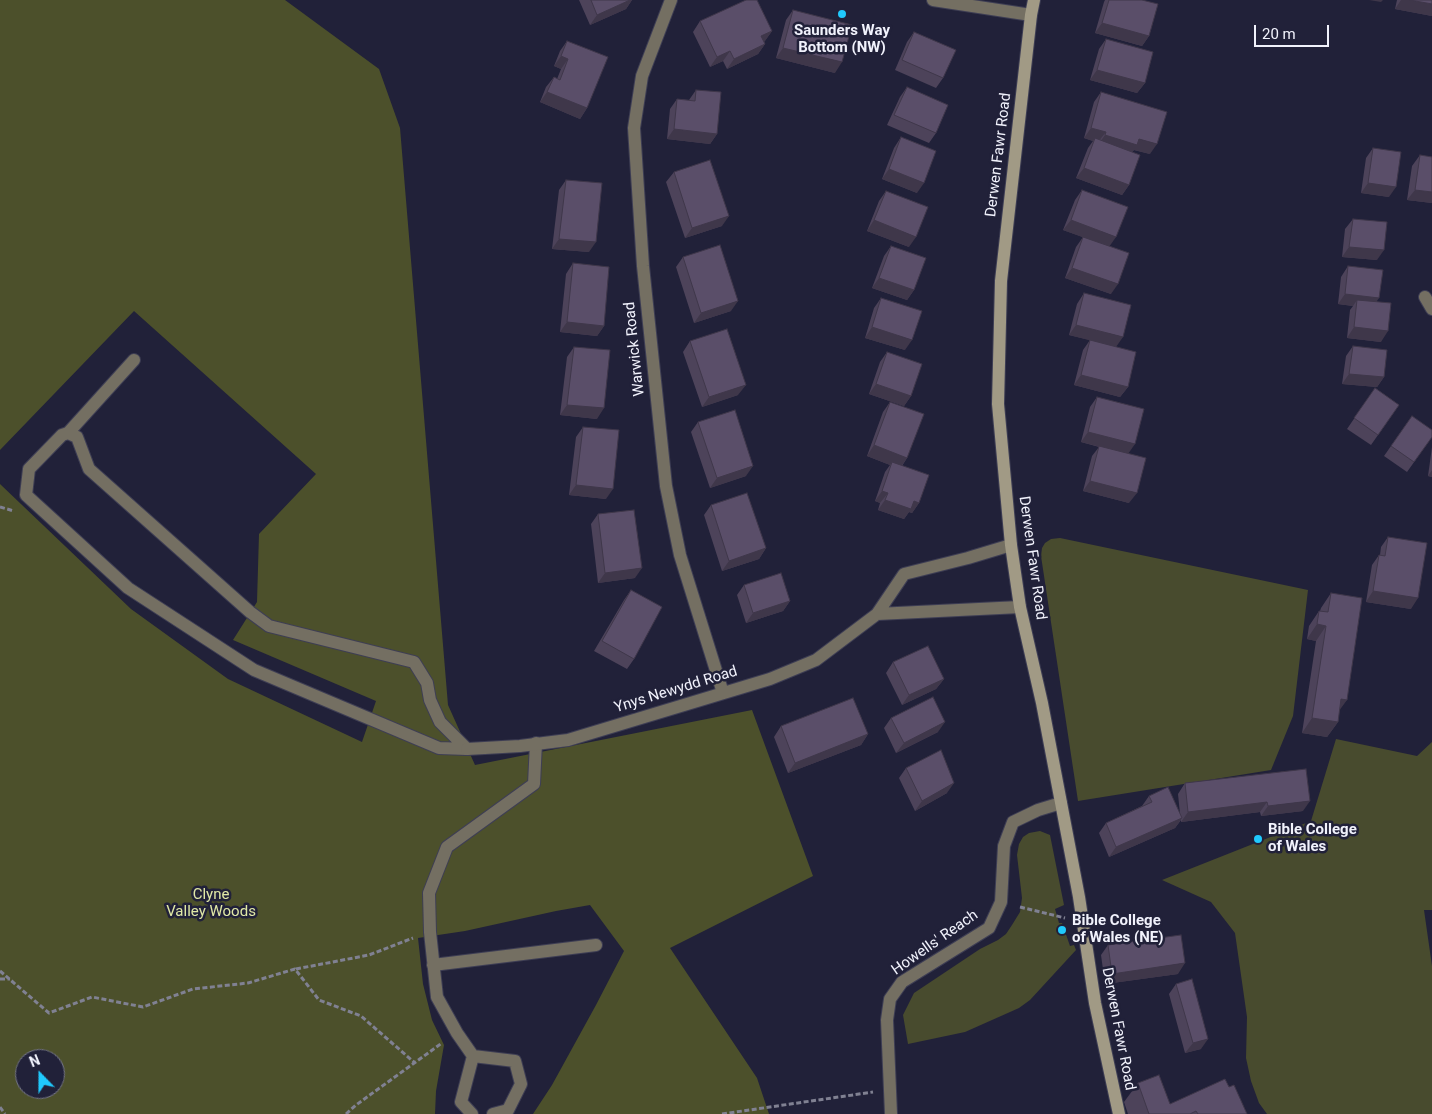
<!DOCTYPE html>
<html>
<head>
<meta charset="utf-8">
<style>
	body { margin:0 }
	#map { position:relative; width:1432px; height:1114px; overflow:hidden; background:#212139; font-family:Roboto,sans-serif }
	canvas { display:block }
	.north { position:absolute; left:15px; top:1049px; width:50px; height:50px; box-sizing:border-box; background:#212139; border:1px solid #747587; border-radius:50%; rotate:338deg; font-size:14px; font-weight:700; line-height:20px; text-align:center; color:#f1f2fc }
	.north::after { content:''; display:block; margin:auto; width:18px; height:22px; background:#20c9fd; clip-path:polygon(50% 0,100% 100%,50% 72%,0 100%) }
	.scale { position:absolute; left:1254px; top:25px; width:75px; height:22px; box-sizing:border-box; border:2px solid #f1f2fc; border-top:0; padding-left:6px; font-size:15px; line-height:18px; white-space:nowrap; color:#f1f2fc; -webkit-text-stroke:4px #212139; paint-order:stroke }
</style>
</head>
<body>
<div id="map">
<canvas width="1432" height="1114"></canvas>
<div class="north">N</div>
<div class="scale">20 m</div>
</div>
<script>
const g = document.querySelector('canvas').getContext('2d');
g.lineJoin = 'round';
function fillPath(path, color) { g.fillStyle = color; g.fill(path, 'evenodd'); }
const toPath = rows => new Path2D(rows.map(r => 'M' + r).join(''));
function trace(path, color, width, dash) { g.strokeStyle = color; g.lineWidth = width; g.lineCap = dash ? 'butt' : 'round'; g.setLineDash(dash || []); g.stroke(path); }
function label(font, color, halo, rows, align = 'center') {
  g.font = font + ' Roboto,sans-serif'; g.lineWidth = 5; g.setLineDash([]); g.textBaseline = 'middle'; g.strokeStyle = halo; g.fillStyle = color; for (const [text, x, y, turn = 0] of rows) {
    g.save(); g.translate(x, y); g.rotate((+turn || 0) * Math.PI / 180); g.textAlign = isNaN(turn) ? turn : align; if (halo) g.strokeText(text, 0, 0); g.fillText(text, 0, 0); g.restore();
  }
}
const green = toPath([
	[1060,538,1308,590,1293,716,1271,770,1078,801,1041,556,1042,548,1045,543,1051,539],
	[1336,739,1417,756,1432,742,1432,910,1424,910,1432,966,1432,1114,1267,1114,1259,1103,1251,1081,1246,1058,1247,1017,1235,933,1211,902,1162,880,1311,821],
	[1040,831,1050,835,1064,905,1055,909,1059,923,1062,923,1070,946,1074,945,1076,950,1030,1000,1019,1008,965,1032,908,1044,903,1015,914,993,980,949,998,940,1006,934,1012,925,1020,912,1022,898,1017,855,1019,844,1023,837,1029,833]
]);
const forest = toPath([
	[0,0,285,0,379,69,400,128,448,705,475,765,752,710,813,876,670,948,757,1078,769,1114,533,1114,552,1085,596,1005,624,951,590,905,556,911,465,931,418,938,423,984,432,1020,444,1045,436,1091,435,1114,0,1114,0,484,131,609,228,679,362,742,376,701,233,640,257,602,259,534,316,474,134,311,0,450],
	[25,1059,55,1059,55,1089,25,1089]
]);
const path = toPath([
	[0,507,14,511],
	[1020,907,1065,918],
	[296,969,369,955,413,938],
	[0,971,49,1013,92,997,143,1007,193,989,248,983,295,969,319,1000,361,1016,415,1063],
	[0,979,10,979],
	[0,1107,5,1114],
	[346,1114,356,1105,442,1043],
	[722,1114,873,1092]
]);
const lane = toPath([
	[68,433,77,437,89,469,250,612,269,626,414,662,427,683,430,700,440,722,467,749,439,748,254,670,128,588,26,495,29,469,62,435,68,433],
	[68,433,134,360],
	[433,965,596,945],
	[472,1114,461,1102,473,1056],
	[493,1114,508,1110,521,1084,515,1061,473,1056,457,1033,437,997,430,932,429,893,447,847,534,784,536,743]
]);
const street = toPath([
	[671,0,642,76,634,128,643,266,666,486,680,555,723,693],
	[933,0,1031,15],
	[1425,297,1432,309],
	[877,614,1020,607],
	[467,749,520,746,568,740,770,679,816,660,877,614,904,574,968,558,1011,545],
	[891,1114,887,1020,890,999,902,982,989,928,1001,902,1004,846,1013,822,1038,810,1061,803]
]);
const secondary = toPath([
	[1034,0,1031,15,1001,281,998,404,1011,545,1020,607,1042,703,1079,897,1095,1003,1119,1114]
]);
const wall = toPath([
	[579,0,632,0,626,9,590,25],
	[1105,0,1142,0,1149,36,1142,46,1095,33,1104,2],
	[1397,0,1432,0,1432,16,1395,9],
	[793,10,835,73,776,58,786,20],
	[700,21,772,31,764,42,765,44,758,54,727,69,723,61,710,67,693,32],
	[914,32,943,78,936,88,895,70,907,42],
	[1106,39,1145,83,1137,93,1090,80,1099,49],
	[567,41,587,108,580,119,540,102,546,87,554,77,557,79,561,69,554,66,560,51],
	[907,87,936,133,929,143,887,125,900,97],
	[696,90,717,134,710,144,667,139,670,109,677,99,689,100],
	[1101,92,1150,154,1134,150,1132,152,1129,185,1122,195,1076,178,1088,148,1093,141,1084,138,1094,102],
	[901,137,917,193,882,179,894,148],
	[1373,148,1389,197,1361,193,1366,158],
	[1420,155,1432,157,1432,203,1407,200,1412,166],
	[674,172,722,226,685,238,666,182],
	[566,180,589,252,552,249,559,190],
	[1082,190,1109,246,1111,294,1065,278,1076,247,1083,237,1063,230,1075,200],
	[886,191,909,247,867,231,879,201],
	[1353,219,1377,260,1342,257,1345,229],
	[891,246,914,290,907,300,872,288,884,256],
	[683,257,731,311,694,323,676,267],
	[573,263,604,326,597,336,560,332,566,274],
	[1348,266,1377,302,1381,342,1347,338,1350,310,1353,306,1338,304,1341,277],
	[1084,293,1116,347,1128,387,1120,397,1074,385,1083,350,1090,340,1069,335,1077,304],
	[881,298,905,350,865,338,874,308],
	[690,341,738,395,702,407,683,352],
	[1353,346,1384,377,1377,387,1342,384,1346,356],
	[574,347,597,419,560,415,567,357],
	[887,352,911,396,904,406,869,394,880,362],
	[1375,388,1399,405,1371,445,1347,429],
	[1097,397,1128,453,1129,503,1083,491,1092,456,1099,447,1081,442,1090,407],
	[890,402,907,458,902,466,919,503,912,513,909,512,904,519,878,510,880,503,875,501,885,472,890,465,867,456,883,412],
	[1412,416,1432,437,1407,472,1384,456],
	[698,422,746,476,710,488,691,432],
	[583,427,606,499,569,495,576,437],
	[1432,447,1432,477,1428,476],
	[711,505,766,548,759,559,722,571,704,515],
	[598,514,635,578,598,583,591,524],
	[1388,537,1411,609,1366,602,1372,565,1379,555,1380,555,1381,547],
	[744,585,790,601,783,611,746,623,737,595],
	[631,590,634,659,627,669,594,651,624,600],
	[1331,593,1339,710,1338,722,1327,737,1302,733,1316,641,1307,639,1309,626,1319,611,1320,611,1321,608],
	[893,662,944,679,936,689,902,705,886,673],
	[891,718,938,732,896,753,884,728],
	[781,726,868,734,861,745,788,773,774,737],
	[906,768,947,793,915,811,899,778],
	[1185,783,1303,811,1261,816,1260,812,1181,822,1181,820,1175,828,1109,857,1099,833,1106,823,1142,806,1149,796,1180,814,1178,794],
	[1108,945,1178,974,1105,984,1101,955],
	[1176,984,1201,1049,1185,1053,1169,994],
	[1138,1083,1170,1104,1229,1087,1247,1114,1128,1114,1124,1102]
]);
const shadedWall = toPath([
	[630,0,632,0,626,9,590,25,597,15],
	[1369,0,1383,0,1381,2],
	[1401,0,1410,0,1432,4,1432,16,1395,9],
	[1102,23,1149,36,1142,46,1095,33],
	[772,31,765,41,754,46,761,36],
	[765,44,758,54,727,69,734,59],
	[783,48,842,62,835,73,776,58],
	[730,51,723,61,710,67,717,57],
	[561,56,568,59,561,69,554,66],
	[1097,70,1145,83,1137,93,1090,80],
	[547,92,587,108,580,119,540,102],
	[1091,128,1106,132,1098,142,1095,138,1093,141,1084,138],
	[674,129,717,134,710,144,667,139],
	[1105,135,1139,139,1157,144,1150,154,1134,150,1130,155,1098,145],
	[1084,168,1129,185,1122,195,1076,178],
	[889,169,924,183,917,193,882,179],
	[1368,183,1396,187,1389,197,1361,193],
	[1415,190,1432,192,1432,203,1407,200],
	[729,216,722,226,685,238,692,228],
	[874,220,916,237,909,247,867,231],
	[1071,220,1116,237,1109,247,1063,230],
	[559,239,596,242,589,252,552,249],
	[1349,247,1384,250,1377,260,1342,257],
	[1072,268,1118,284,1111,294,1065,278],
	[879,278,914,290,907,300,872,288],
	[1345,294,1379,298,1372,308,1357,300,1353,306,1338,304],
	[738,301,731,311,694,323,701,313],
	[567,322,604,326,597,336,560,332],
	[1076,325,1123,337,1116,347,1069,335],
	[872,327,912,340,905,350,865,338],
	[1354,327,1388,331,1381,342,1347,338],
	[1349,374,1384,377,1377,387,1342,384],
	[1081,375,1128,387,1120,397,1074,385],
	[876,384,911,396,904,406,869,394],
	[746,385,738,395,702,407,709,397],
	[567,405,604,408,597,419,560,415],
	[1088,432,1135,444,1128,454,1081,442],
	[874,445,907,458,900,468,892,462,890,465,867,456],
	[753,466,746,476,710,488,717,478],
	[1432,470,1432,477,1428,476],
	[1090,481,1137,493,1129,503,1083,491],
	[576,485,613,489,606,499,569,495],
	[882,491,888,493,880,503,875,501],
	[885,500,914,501,919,503,912,513,909,512,904,519,878,510],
	[766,548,759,559,722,571,729,561],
	[642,568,635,578,598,583,605,573],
	[1373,591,1418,598,1411,609,1366,602],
	[790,601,783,611,746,623,753,613],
	[1317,624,1326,626,1316,641,1307,639],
	[944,679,936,689,902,705,909,695],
	[1341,699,1347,700,1336,715],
	[1312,718,1338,722,1327,737,1302,733],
	[945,722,938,732,896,753,904,743],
	[868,734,861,745,788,773,795,763],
	[954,783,947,793,915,811,922,801],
	[1310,801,1303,811,1261,816,1268,806],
	[1267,802,1260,812,1181,822,1188,812],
	[1182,818,1175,828,1109,857,1116,847],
	[1185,963,1178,974,1105,984,1112,974],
	[1208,1039,1201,1049,1185,1053,1193,1043]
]);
const building = toPath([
	[591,0,630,0,597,15,591,0],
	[746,0,757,0,772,31,761,36,765,44,734,59,730,51,717,57,700,21,746,0],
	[1109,0,1142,0,1158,4,1149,36,1102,23,1109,0],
	[1410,0,1432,0,1432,4,1410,0],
	[793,10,852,25,842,62,783,48,793,10],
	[914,32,956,50,943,78,902,60,914,32],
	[1106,39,1153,52,1145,83,1097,70,1106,39],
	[567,41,608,57,587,108,547,92,554,77,560,80,568,59,561,56,567,41],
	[907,87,948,105,936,133,894,115,907,87],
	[696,90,721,92,717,134,674,129,677,99,695,101,696,90],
	[1101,92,1167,112,1157,144,1139,139,1137,145,1105,135,1106,132,1091,128,1101,92],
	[901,137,936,151,924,183,889,169,901,137],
	[1095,138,1140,155,1129,185,1084,168,1095,138],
	[1373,148,1401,152,1396,187,1368,183,1373,148],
	[1420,155,1432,157,1432,192,1415,190,1420,155],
	[710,160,729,216,692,228,674,172,710,160],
	[566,180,602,183,596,242,559,239,566,180],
	[1082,190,1128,207,1116,237,1071,220,1082,190],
	[886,191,928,207,916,237,874,220,886,191],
	[1353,219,1387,222,1384,250,1349,247,1353,219],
	[1083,237,1129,253,1118,284,1072,268,1083,237],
	[720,245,738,301,701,313,683,257,720,245],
	[891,246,926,258,914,290,879,278,891,246],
	[573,263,609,267,604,326,567,322,573,263],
	[1348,266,1383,270,1379,298,1345,294,1348,266],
	[1084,293,1131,305,1123,337,1076,325,1084,293],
	[881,298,922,311,912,340,872,327,881,298],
	[1357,300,1391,303,1388,331,1354,327,1357,300],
	[727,329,746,385,709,397,690,341,727,329],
	[1090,340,1136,352,1128,387,1081,375,1090,340],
	[1353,346,1387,350,1384,377,1349,374,1353,346],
	[574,347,610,350,604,408,567,405,574,347],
	[887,352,922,364,911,396,876,384,887,352],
	[1375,388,1399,405,1378,435,1354,418,1375,388],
	[1097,397,1144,409,1135,444,1088,432,1097,397],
	[890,402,924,414,907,458,874,445,890,402],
	[735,410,753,466,717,478,698,422,735,410],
	[1412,416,1432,430,1432,437,1414,462,1391,446,1412,416],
	[583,427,619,430,613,489,576,485,583,427],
	[1099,446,1146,458,1137,493,1090,481,1099,446],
	[892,462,929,475,919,503,914,501,911,509,885,500,888,493,882,491,892,462],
	[747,493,766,548,729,561,711,505,747,493],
	[634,510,642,568,605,573,598,514,634,510],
	[1388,537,1427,543,1418,598,1373,591,1379,555,1385,556,1388,537],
	[781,573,790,601,753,613,744,585,781,573],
	[631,590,662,607,634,659,602,641,631,590],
	[1331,593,1362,598,1347,700,1341,699,1338,722,1312,718,1326,626,1317,624,1319,611,1328,612,1331,593],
	[928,646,944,679,909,695,893,662,928,646],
	[933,697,945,722,904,743,891,718,933,697],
	[853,698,868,734,795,763,781,726,853,698],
	[941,750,954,783,922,801,906,768,941,750],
	[1306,769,1310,801,1268,806,1267,802,1188,812,1185,783,1306,769],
	[1168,787,1182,818,1116,847,1106,823,1152,802,1149,796,1168,787],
	[1181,935,1185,963,1112,974,1108,945,1181,935],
	[1192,979,1208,1039,1193,1043,1176,984,1192,979],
	[1159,1075,1170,1104,1225,1079,1229,1087,1234,1085,1247,1114,1198,1114,1196,1111,1190,1114,1149,1114,1138,1083,1159,1075]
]);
const markers = [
	[842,14,5,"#20c9fd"],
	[1258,839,5,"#20c9fd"],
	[1062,930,5,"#20c9fd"]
];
const poiNames = [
	["Saunders Way",842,31,"center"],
	["Bottom (NW)",842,48,"center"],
	["Bible College",1268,830],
	["of Wales",1268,847],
	["Bible College",1072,921],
	["of Wales (NE)",1072,938]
];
const streetNames = [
	["Derwen Fawr Road",999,155,-83],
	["Warwick Road",635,349,-96],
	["Derwen Fawr Road",1032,558,82],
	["Ynys Newydd Road",676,690,-17],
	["Howells' Reach",935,943,-35],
	["Derwen Fawr Road",1118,1029,79]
];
const parkNames = [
	["Clyne",211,895],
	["Valley Woods",211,912]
];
fillPath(green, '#484b2e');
fillPath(forest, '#4c502b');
trace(lane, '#3e3e54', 14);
trace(street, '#3e3e54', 14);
trace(secondary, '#3e3e54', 14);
trace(path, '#808192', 3, [5, 2.5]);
trace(lane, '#746f62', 12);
trace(street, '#746f62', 12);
trace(secondary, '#a19a85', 12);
fillPath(wall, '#4d435a');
fillPath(shadedWall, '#3f374a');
fillPath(building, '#5a4e69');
trace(building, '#3f374a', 1);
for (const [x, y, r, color] of markers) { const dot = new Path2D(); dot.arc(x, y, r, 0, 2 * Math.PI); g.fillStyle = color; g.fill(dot); trace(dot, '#212139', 2); }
label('bold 15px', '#f1f2fc', '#212139', poiNames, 'left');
label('15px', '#f1f2fc', '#212139', streetNames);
label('15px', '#e0e8a6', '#212139', parkNames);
</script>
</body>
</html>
